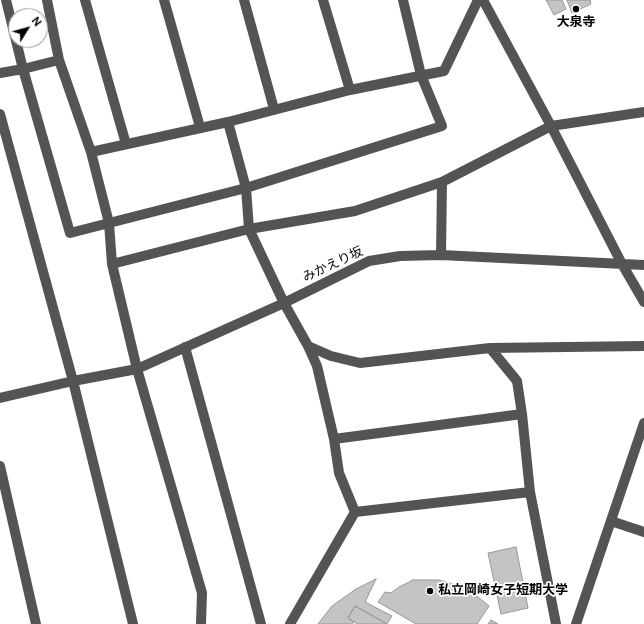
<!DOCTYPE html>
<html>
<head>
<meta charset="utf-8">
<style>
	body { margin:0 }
	#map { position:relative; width:644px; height:624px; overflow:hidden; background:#fff; font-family:"DM Sans",sans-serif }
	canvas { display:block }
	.north { position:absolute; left:8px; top:8px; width:40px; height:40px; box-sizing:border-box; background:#fff; border:1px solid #999; border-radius:50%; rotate:53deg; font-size:11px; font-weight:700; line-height:16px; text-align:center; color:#000 }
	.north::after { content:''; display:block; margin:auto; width:14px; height:18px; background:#000; clip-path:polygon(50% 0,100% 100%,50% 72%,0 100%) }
</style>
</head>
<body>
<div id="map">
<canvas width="644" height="624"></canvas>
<div class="north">N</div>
</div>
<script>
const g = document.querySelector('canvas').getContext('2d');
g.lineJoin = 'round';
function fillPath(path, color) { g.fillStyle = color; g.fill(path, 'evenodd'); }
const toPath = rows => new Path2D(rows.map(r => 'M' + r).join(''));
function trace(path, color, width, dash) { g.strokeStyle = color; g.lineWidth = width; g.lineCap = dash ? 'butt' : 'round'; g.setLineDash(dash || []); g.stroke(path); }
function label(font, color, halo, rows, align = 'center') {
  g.font = font + ' "DM Sans","Noto Sans JP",sans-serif'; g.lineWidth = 3.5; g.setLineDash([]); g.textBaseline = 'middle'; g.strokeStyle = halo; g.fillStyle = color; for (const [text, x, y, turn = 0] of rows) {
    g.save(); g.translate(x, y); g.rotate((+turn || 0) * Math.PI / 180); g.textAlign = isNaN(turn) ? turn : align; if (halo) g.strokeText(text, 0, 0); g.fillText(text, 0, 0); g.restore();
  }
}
const building = toPath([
	[546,0,562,0,566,9,554,15,546,0],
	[567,0,591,0,590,1,591,4,572,13,567,0],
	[516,547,528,608,501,614,488,553,516,547],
	[376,579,365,602,392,616,387,624,355,606,348,618,354,622,352,624,318,624,332,606,356,589,376,579],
	[413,580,439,580,467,588,489,606,477,624,416,624,378,602,385,592,391,593,399,587,413,580],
	[355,606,387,624,357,624,348,618,355,606],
	[491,620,498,624,488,624,491,620]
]);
const minor = toPath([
	[6,0,23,69,70,233,246,188,442,126,421,75,403,0],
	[47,0,59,60,91,152,109,223,112,264,137,369,202,593,201,624],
	[85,0,126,144],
	[164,0,200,127],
	[244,0,274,109],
	[323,0,350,90],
	[483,0,551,126,622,264,644,302],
	[0,73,23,69,59,60],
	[0,114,73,381,133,624],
	[228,122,246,188,249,229,284,303,308,346,317,366,334,439,339,473,355,512],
	[91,152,228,122,350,90,444,71,478,0],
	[441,255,442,182],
	[112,264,249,229,355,211,442,182,551,126,644,112],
	[308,346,331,356,360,363,490,348,644,346],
	[185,347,261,624],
	[490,348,517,381,522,414,530,492,556,624],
	[0,398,73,381,137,369,284,303,369,261,400,256,441,255,644,265],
	[334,439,522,414],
	[0,466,36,624],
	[355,512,530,492],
	[611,521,644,532],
	[290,624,355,512],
	[576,624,644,423]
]);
const markers = [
	[576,9,4,"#000"],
	[430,591,4,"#000"]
];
const poiNames = [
	["大泉寺",576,23],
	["私立岡崎女子短期大学",438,591,"left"]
];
const streetNames = [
	["みかえり坂",333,265,-25]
];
fillPath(building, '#c4c4c4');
trace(building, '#989898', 1);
trace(minor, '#545454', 10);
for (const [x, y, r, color] of markers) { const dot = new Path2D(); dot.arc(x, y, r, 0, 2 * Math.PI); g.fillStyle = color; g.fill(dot); trace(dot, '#fff', 1.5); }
label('bold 13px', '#000', '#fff', poiNames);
label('13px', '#000', '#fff', streetNames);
</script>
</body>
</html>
